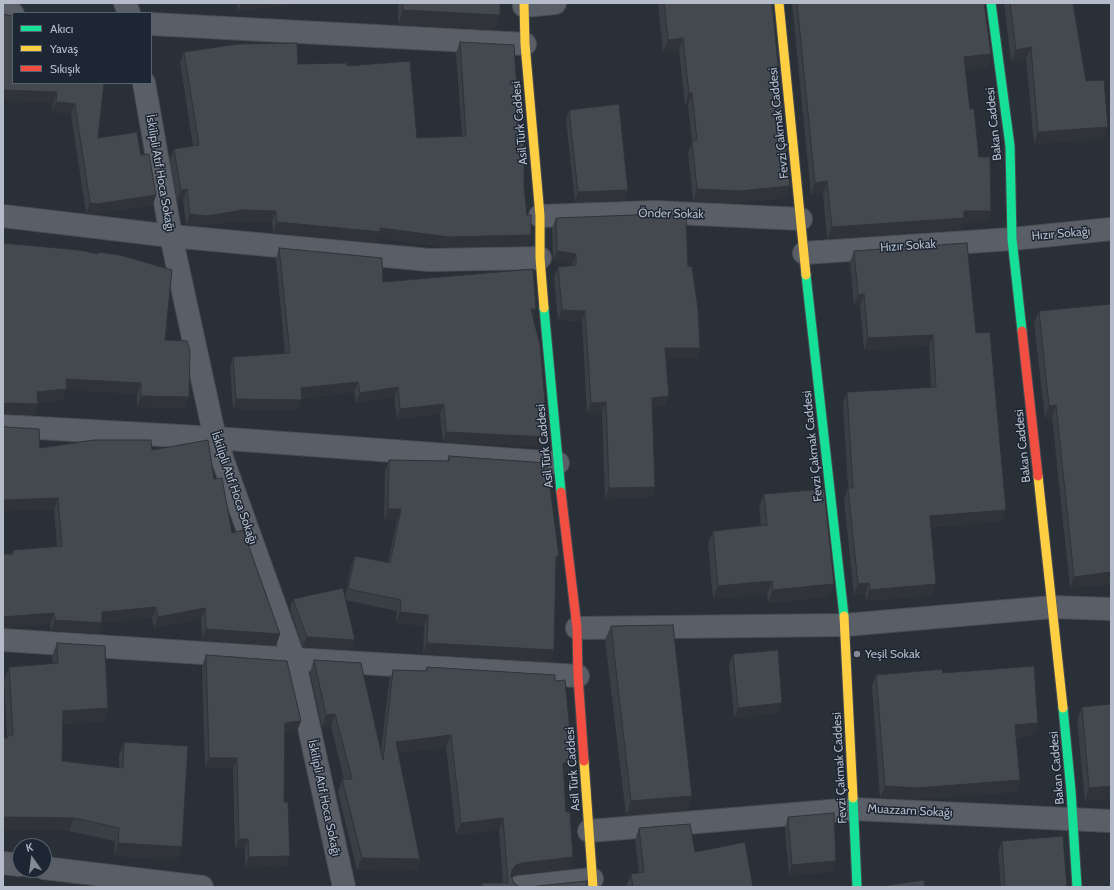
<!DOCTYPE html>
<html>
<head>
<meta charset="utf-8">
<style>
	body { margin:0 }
	#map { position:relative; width:1114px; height:890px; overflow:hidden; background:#2a3038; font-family:Cabin,sans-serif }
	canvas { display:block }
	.frame { position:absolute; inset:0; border:4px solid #b4bcc9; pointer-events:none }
	.legend { position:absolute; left:12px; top:12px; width:140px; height:72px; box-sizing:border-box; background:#1d2633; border:1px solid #59626f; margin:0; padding:5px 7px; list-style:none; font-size:12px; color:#b4bcc9 }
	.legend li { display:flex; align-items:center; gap:8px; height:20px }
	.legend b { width:20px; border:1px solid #59626f }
	.north { position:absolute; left:12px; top:838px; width:40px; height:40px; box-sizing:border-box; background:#1d2633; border:1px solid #59626f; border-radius:50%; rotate:346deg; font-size:11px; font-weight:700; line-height:16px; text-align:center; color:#b4bcc9 }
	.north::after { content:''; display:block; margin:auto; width:14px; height:18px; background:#848b96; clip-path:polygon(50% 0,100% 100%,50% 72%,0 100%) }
</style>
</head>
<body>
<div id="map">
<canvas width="1114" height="890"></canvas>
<div class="frame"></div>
<ul class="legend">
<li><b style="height:5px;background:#16e098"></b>Akıcı</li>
<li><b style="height:5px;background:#ffcf43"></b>Yavaş</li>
<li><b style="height:5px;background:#f24e42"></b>Sıkışık</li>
</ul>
<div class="north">K</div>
</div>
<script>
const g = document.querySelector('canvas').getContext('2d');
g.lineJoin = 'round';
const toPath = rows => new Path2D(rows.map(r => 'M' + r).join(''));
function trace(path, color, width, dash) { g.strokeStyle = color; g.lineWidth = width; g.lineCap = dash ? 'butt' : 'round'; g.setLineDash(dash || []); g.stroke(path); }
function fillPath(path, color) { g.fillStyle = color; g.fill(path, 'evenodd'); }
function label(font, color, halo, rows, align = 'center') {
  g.font = font + ' Cabin,sans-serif'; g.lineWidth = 3; g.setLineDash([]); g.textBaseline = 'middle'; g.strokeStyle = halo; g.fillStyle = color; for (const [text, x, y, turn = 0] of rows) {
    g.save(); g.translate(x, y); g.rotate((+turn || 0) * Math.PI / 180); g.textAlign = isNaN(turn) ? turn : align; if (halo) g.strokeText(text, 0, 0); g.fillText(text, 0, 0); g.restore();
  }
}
const street = toPath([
	[125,3,129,13],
	[524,6,555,3],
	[3,13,13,14],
	[151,24,525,44],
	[144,83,171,236,215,438,294,659,344,887],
	[3,216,171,236,429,260,540,258],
	[540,216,655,212,801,219],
	[804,253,1012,239,1111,229],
	[3,426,215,438,558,463],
	[577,628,845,625,1053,607,1111,609],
	[3,640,294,659,578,676],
	[589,831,854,809,1111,821],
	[3,863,20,865],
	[44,868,202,887],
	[519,887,592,879]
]);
const fast = toPath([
	[991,3,1010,146,1012,239,1022,331],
	[806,275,844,616],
	[544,308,561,492],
	[1063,708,1071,791,1077,887],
	[853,798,857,887]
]);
const slow = toPath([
	[524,3,525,44,540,216,540,258,544,308],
	[779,3,806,275],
	[1038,476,1063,708],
	[844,616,853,798],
	[584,761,593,887]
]);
const jam = toPath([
	[1022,331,1038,476],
	[561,492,577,628,578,676,584,761]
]);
const wall = toPath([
	[237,3,302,3,238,11],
	[398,3,500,3,495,30,398,25],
	[658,3,772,3,786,198,735,203,693,201,688,153,692,142,688,105,685,106,679,50,663,52],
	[792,3,984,3,991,54,987,66,965,69,970,109,979,157,991,211,987,223,962,223,960,230,827,239,823,194,811,195],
	[1004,3,1073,3,1086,81,1108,127,1103,139,1034,144,1026,59,1011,62],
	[3,14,13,83,104,83,98,138,141,155,153,205,93,214,86,213,71,114,52,112,53,103,3,100],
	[460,42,520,134,524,186,528,246,445,247,378,238,377,243,273,233,272,222,239,221,203,226,186,225,183,200,177,201,170,160,174,149,193,146,180,62,184,52,298,64,347,66,417,138,462,136,456,53],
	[569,110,628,190,624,201,575,202,566,120],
	[556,218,688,266,700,348,696,358,666,358,665,406,652,407,655,487,651,497,605,499,602,412,587,413,582,321,558,320,554,277,558,267,572,266,572,264,553,261,552,228],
	[279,248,383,282,536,309,533,318,544,447,443,442,440,414,397,419,394,397,356,403,354,392,302,398,298,410,233,409,230,367,233,357,285,353,276,258],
	[854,251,976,333,1006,510,1002,521,930,527,932,595,866,601,865,594,854,595,844,500,848,488,843,403,847,392,931,388,929,346,864,350,860,306,854,306,850,262],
	[98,252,165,340,185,408,137,407,137,394,66,390,63,400,38,403,34,415,3,414],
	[1039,311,1111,584,1070,588,1052,417,1045,418,1034,323],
	[3,426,40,448,152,450,214,479,232,533,280,634,276,645,202,640,201,619,154,628,152,618,102,623,98,634,51,631,50,624,3,628,12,554,13,550,57,547,54,509,3,511],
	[449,456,559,556,556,565,554,650,550,662,423,654,424,626,395,623,397,611,346,600,351,650,303,647,290,609,293,599,345,597,351,567,355,556,388,562,397,520,384,520,385,471,389,460,447,461],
	[764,494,834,584,829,597,768,603,767,594,713,599,708,544,713,531,761,526,759,507],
	[611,626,687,810,626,815,605,640],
	[57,643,108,708,104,721,63,724,62,761,119,767,119,755,124,742,182,847,177,860,114,856,115,841,69,831,7,738,4,680,9,667,53,664,52,656],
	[733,654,779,713,734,718,729,664],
	[206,655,301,721,297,731,285,733,284,802,290,856,286,866,245,868,245,849,235,849,233,768,205,768,202,666],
	[314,660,381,751,389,682,393,670,425,671,427,667,555,681,573,762,568,774,564,775,569,869,517,875,512,877,511,877,514,883,518,886,522,887,480,887,482,883,503,883,499,830,456,835,446,747,398,753,420,859,416,871,357,870,338,792,342,779,344,779,331,726,322,727,310,672],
	[943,673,1038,723,1033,735,1016,737,1020,780,1016,792,913,799,880,798,872,686,876,675],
	[1111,704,1111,799,1085,801,1077,720,1082,707],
	[788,817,832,872,789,875,785,827],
	[639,828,695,852,753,887,627,887,626,886,631,874,639,873,635,840],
	[1002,841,1067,887,1001,887,998,852]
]);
const shadedWall = toPath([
	[241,3,302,3,238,11],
	[403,10,500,15,495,30,398,25],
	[683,38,679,50,663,52,668,40],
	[1031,47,1026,59,1011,62,1016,50],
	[991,54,987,66,960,69,964,57],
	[3,90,57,92,53,103,3,100],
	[689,93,692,93,688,105,685,106],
	[56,102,75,104,71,114,52,112],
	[1108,127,1103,139,1034,144,1038,132],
	[827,181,823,194,811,195,815,183],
	[790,186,786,198,735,203,693,201,697,189],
	[187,189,183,200,177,201,181,190],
	[628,190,624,201,575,202,578,192],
	[156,195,153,205,93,214,86,213,90,203],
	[243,210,276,211,272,222,239,221,203,226,186,225,190,214],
	[964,211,991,211,987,223,962,223,960,230,827,239,832,227],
	[277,222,380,228,531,235,528,246,445,247,378,238,377,243,273,233],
	[557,251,576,254,572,264,553,261],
	[864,294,860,306,854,306,858,295],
	[531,309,536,309,533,319],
	[562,310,585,311,582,321,558,320],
	[933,335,929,346,864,350,868,338],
	[665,348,700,348,696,358,661,358],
	[66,379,141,383,137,394,66,390,63,400,33,403,37,392],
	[358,382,354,392,298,398,301,388],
	[398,387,394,397,356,403,360,393],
	[141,396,189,397,185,408,137,407],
	[669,396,665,406,648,408,652,398],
	[236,399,302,400,298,410,233,409],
	[606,402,602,412,587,413,591,403],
	[8,403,38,404,34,415,3,414,3,404],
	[444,404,440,414,397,419,400,409],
	[1056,405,1052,417,1045,418,1049,406],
	[446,432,548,437,544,447,443,442],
	[655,487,651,497,605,499,609,488],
	[58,498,54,509,3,511,3,500],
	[388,509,401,509,397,520,384,520],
	[1006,510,1002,521,925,527,930,516],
	[559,556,555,568,556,557],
	[1111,572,1111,584,1070,588,1074,577],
	[772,581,767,594,713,599,718,586],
	[869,583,865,594,854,595,858,584],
	[834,584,829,597,768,603,773,590],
	[936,584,932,595,866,601,870,590],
	[156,607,152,618,102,623,98,634,51,631,55,620,102,612],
	[205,608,201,619,154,628,158,617],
	[400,612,428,615,424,626,395,623],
	[54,613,50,624,3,628,3,617],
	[206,629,280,634,276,645,202,640],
	[307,637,355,640,351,650,303,647],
	[427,643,554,650,550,662,423,654],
	[782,703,779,713,734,718,738,708],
	[108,708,104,721,58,724,63,711],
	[335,714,331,726,322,727,326,715],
	[301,721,297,731,282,733,285,723],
	[1038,723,1033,735,1011,737,1015,725],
	[451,735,446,747,391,754,396,742],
	[209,758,237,758,233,768,205,768],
	[573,762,568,774,558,775,563,763],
	[1020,780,1016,792,913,799,880,798,885,786],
	[1111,786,1111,799,1085,801,1089,788],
	[692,796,687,810,626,815,631,801],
	[3,817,74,818,69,831,3,830],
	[503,818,499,830,456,835,461,823],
	[239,839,248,839,245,849,235,849],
	[118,843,182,847,177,860,114,856],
	[290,856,286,866,245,868,249,857],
	[573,857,569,869,517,875,512,877,508,882,512,870,516,865,522,863],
	[362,858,420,859,416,871,357,870],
	[836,861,832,872,789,875,792,865]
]);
const building = toPath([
	[403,3,500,3,500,15,403,10,403,3],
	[664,3,772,3,790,186,739,191,697,189,692,141,697,140,692,93,689,93,683,38,668,40,664,3],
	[797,3,984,3,991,54,964,57,970,109,974,109,979,157,990,157,991,211,964,211,964,218,832,227,827,181,815,183,797,3],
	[1010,3,1073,3,1086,81,1104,80,1108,127,1038,132,1031,47,1016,50,1010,3],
	[3,14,13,16,13,83,104,83,98,138,137,132,141,155,149,154,156,195,97,204,90,203,75,104,56,102,57,92,3,90,3,14],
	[460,42,514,45,520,134,524,134,524,186,527,215,531,215,531,235,449,237,380,228,380,232,277,222,276,211,243,210,207,216,190,214,187,189,181,190,174,149,199,145,184,52,237,44,297,43,298,64,347,63,347,66,410,61,417,138,466,136,460,42],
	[619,104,628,190,578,192,569,110,619,104],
	[659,214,686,216,688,266,692,267,698,308,700,348,665,348,669,396,652,398,655,487,609,488,606,402,591,403,585,311,562,310,558,267,576,265,576,254,557,251,556,218,659,214],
	[3,243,79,250,98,254,98,252,120,255,172,270,165,340,187,341,190,351,189,397,141,396,141,383,66,379,67,389,37,392,38,404,8,403,3,404,3,243],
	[967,243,976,333,990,332,1006,510,930,516,936,584,870,590,869,583,858,584,848,488,853,488,847,392,936,387,933,335,868,338,864,294,858,295,854,251,967,243],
	[279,248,382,258,383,282,533,269,536,309,531,309,540,345,548,437,446,432,444,404,400,409,398,387,360,393,358,382,301,388,302,400,236,399,233,357,290,353,279,248],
	[1111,304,1111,572,1074,577,1056,405,1049,406,1039,311,1111,304],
	[3,426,6,427,39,429,40,448,94,440,151,440,152,450,208,440,214,479,222,478,232,533,243,530,280,634,206,629,205,608,158,617,156,607,102,612,102,623,55,620,54,613,3,617,3,554,13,554,13,550,62,546,58,498,3,500,3,426],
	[449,456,547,463,559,556,556,557,554,650,427,643,428,615,400,612,401,600,348,589,355,556,390,563,401,509,388,509,389,460,449,461,449,456],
	[824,489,834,584,773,590,772,581,718,586,713,531,767,525,764,494,824,489],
	[343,588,355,640,307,637,293,599,343,588],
	[673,625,692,796,631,801,611,626,673,625],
	[57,643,105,646,108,708,63,711,62,761,123,768,124,742,188,746,182,847,118,843,119,828,74,818,3,817,3,738,8,738,8,735,13,735,9,667,58,663,57,643],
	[778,650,782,703,738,708,733,654,778,650],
	[206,655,287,661,301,721,285,723,284,802,288,802,290,856,249,857,248,839,239,839,237,758,209,758,206,655],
	[314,660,361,663,383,760,393,670,427,671,427,667,555,675,555,681,565,680,573,762,563,763,566,812,570,812,573,857,522,863,516,865,512,870,511,876,514,883,518,886,522,887,482,887,482,883,508,883,503,818,461,823,451,735,396,742,420,859,362,858,342,779,352,779,335,714,326,715,314,660],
	[1034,666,1038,723,1015,725,1020,780,917,788,885,786,876,675,942,669,943,673,1034,666],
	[1111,704,1111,786,1089,788,1082,707,1111,704],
	[834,813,836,861,792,865,788,817,834,813],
	[690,824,695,852,745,842,753,887,633,887,631,874,644,872,639,828,690,824],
	[1063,836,1067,887,1005,887,1002,841,1063,836],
	[924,880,925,887,882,887,882,886,924,880],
	[587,881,587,887,528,887,587,881]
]);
const markers = [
	[857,654,4,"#848b96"]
];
const streetNames = [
	["Asil Türk Caddesi",520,123,-95],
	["Fevzi Çakmak Caddesi",779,123,-96],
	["Bakan Caddesi",994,124,-96],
	["İskilipli Atıf Hoca Sokağı",160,173,80],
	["Önder Sokak",671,214,1],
	["Hızır Sokağı",1061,234,-5],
	["Hızır Sokak",908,246,-4],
	["Asil Türk Caddesi",545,446,-96],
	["Fevzi Çakmak Caddesi",813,446,-96],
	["Bakan Caddesi",1023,446,-96],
	["İskilipli Atıf Hoca Sokağı",234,488,71],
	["Fevzi Çakmak Caddesi",840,768,-93],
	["Bakan Caddesi",1057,768,-95],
	["Asil Türk Caddesi",573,769,-94],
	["İskilipli Atıf Hoca Sokağı",324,798,78],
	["Muazzam Sokağı",910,811,3]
];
const poiNames = [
	["Yeşil Sokak",865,654]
];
trace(street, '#484c53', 24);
trace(fast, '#484c53', 11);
trace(slow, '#484c53', 11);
trace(jam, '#484c53', 11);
trace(street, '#5a5e66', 22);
trace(fast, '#16e098', 9);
trace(slow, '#ffcf43', 9);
trace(jam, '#f24e42', 9);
fillPath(wall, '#3a3f45');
fillPath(shadedWall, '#303338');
fillPath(building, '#444950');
trace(building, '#303338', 1);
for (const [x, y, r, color] of markers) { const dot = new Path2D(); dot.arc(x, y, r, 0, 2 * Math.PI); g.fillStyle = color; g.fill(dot); trace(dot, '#1d2633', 1.5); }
label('12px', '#b4bcc9', '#1d2633', streetNames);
label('12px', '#b4bcc9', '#1d2633', poiNames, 'left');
</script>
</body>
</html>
